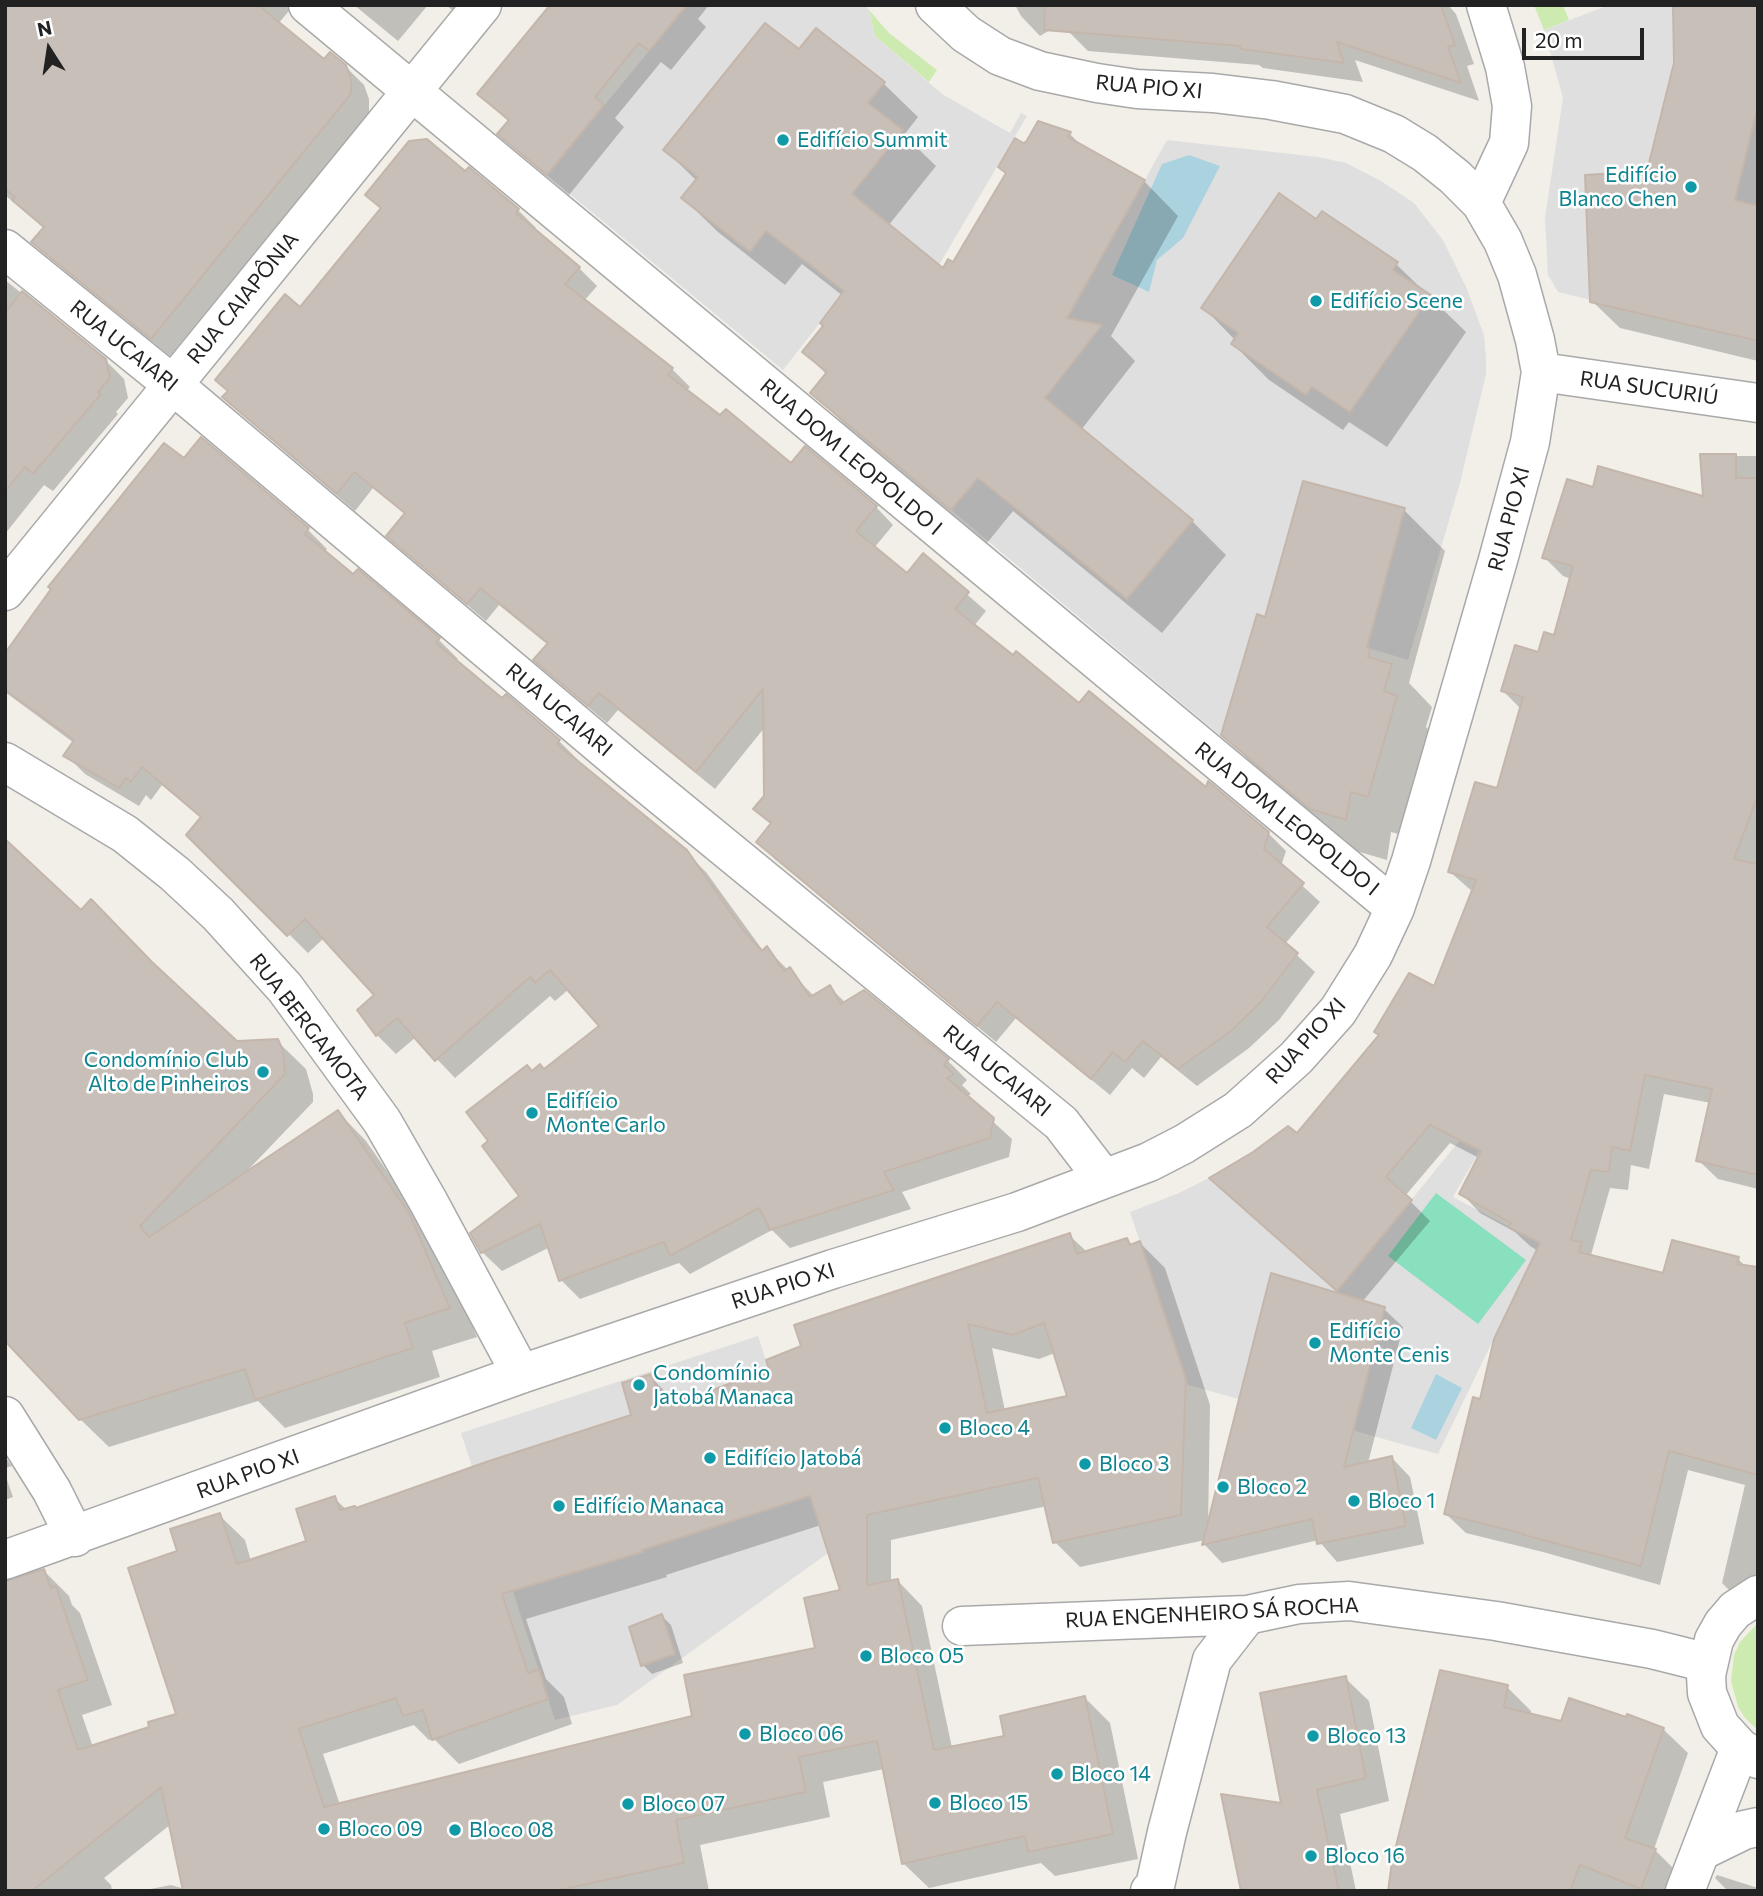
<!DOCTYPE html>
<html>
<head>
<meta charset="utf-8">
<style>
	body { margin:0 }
	#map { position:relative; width:1763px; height:1896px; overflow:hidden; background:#f2efe9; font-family:Commissioner,sans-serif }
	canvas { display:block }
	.frame { position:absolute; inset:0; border:7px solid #222; pointer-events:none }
	.north { position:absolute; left:14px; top:14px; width:70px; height:70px; -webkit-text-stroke:5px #fff; paint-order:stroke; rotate:348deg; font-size:19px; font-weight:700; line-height:28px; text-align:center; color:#222 }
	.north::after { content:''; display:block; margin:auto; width:24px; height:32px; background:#222; clip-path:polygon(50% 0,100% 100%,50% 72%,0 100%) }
	.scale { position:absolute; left:1522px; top:28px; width:122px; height:32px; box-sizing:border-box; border:4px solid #222; border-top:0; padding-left:9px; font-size:21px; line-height:24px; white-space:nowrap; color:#222; -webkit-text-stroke:5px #fff; paint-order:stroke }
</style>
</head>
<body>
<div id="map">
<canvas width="1763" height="1896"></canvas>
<div class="frame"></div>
<div class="north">N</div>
<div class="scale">20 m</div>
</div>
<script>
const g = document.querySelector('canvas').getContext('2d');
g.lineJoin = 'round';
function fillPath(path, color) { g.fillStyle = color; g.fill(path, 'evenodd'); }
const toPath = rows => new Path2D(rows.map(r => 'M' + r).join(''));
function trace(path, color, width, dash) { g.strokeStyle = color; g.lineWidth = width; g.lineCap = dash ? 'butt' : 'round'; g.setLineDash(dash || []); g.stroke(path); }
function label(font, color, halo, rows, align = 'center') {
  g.font = font + ' Commissioner,sans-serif'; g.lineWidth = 5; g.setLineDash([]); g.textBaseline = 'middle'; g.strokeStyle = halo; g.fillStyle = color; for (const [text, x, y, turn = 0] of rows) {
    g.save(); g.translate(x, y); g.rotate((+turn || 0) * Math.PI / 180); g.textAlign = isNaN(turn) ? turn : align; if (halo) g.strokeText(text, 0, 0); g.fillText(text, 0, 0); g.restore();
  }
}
const residential = toPath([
	[687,5,865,5,869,10,875,36,942,94,1010,133,1021,113,1027,116,939,265,894,229,783,370,547,175],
	[1609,5,1758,5,1758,341,1558,292,1548,275,1545,218,1563,98,1544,30],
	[1167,140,1318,157,1346,163,1381,181,1414,203,1443,240,1466,287,1484,335,1486,358,1486,374,1460,483,1408,660,1257,614,1221,736,951,510,1102,326,1067,320],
	[1461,1139,1480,1150,1453,1197,1540,1243,1438,1454,1188,1385,1130,1212,1179,1193,1209,1178,1338,1289],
	[758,1336,828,1553,617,1705,555,1720,461,1433]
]);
const grass = toPath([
	[1534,5,1563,5,1569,20,1544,30],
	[869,10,889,33,937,70,929,82,875,36],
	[1758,1623,1758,1730,1745,1718,1738,1707,1731,1681,1734,1655,1740,1642]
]);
const pitch = toPath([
	[1436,1193,1526,1260,1478,1324,1388,1256]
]);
const water = toPath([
	[1189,155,1220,166,1183,238,1157,260,1149,292,1112,275,1162,164],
	[1436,1374,1462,1388,1436,1440,1411,1428]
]);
const shadow = toPath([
	[5,5,294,5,278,24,324,61,345,66,364,85,369,99,369,113,170,356,52,260,34,242,45,229,5,195],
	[354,5,428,5,398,41],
	[446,5,456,5,452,10],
	[551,5,709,5,698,19,706,27,671,70,661,62,615,118,624,127,569,195,520,154,499,134,509,122,479,94],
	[1015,5,1448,5,1456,14,1474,64,1467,66,1479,101,1355,60,1363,82,1263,68,1259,65,1088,51,1068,31,1067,20,1040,36,1021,16],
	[1758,5,1758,361,1620,328,1592,301,1649,172,1676,63],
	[800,52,883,83,918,117,904,135,936,166,888,226,943,270,954,264,1007,174,1000,167,1027,143,1039,124,1070,134,1085,149,1144,181,1178,216,1111,336,1135,361,1081,430,1192,521,1226,555,1162,633,1013,511,987,543,847,427,813,393,827,375,804,352,825,326,843,296,802,264,785,285,718,232,683,198,697,181,665,150],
	[466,173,518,210,536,228,534,230,579,268,597,286,584,301,672,369,690,387,686,391,791,465,876,507,893,525,874,548,907,575,923,556,986,611,974,626,1079,705,1268,833,1286,851,1281,866,1320,902,1285,944,1315,972,1279,1020,1249,1048,1197,1086,1161,1057,1144,1078,1132,1068,1110,1095,1016,1018,996,1042,776,860,758,842,772,825,756,809,765,797,765,727,715,789,618,710,607,723,554,678,536,660,548,645,499,605,486,621,406,553,388,536,406,515,373,488,355,511,242,415,224,397,229,392,217,380,301,309,382,209,368,195],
	[1396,264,1466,332,1387,447,1349,422,1343,430,1269,380,1233,344,1235,340,1203,307],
	[5,280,105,360,124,379,128,398,116,412,118,414,53,491,44,485,5,534],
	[201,439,308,530,327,549,324,552,438,639,458,659,455,661,502,700,506,696,559,741,578,760,577,762,685,852,706,872,764,952,767,949,814,996,829,987,846,1003,948,1061,967,1080,962,1085,971,1094,966,1097,1012,1139,1009,1157,902,1192,911,1209,790,1248,772,1230,690,1274,679,1263,580,1299,561,1280,550,1247,502,1271,482,1252,522,1196,491,1142,532,1073,545,1071,602,1027,569,989,555,1001,550,996,455,1078,416,1037,396,1054,377,1035,377,995,324,938,308,953,189,835,202,818,162,785,151,800,146,795,139,806,85,774,66,755,74,743,5,692,5,655,184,460],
	[1702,456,1758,456,1758,1189,1718,1179,1698,1160,1711,1103,1664,1094,1649,1169,1631,1165,1628,1190,1610,1188,1591,1255,1594,1257,1664,1275,1738,1259,1758,1278,1758,1601,1741,1602,1722,1583,1745,1485,1688,1470,1660,1585,1543,1552,1466,1533,1446,1514,1482,1401,1538,1251,1530,1246,1515,1232,1480,1213,1461,1193,1479,1158,1450,1143,1405,1196,1430,1221,1362,1302,1384,1309,1403,1327,1368,1463,1392,1458,1410,1477,1424,1544,1337,1562,1318,1540,1222,1563,1204,1544,1205,1540,1080,1567,1055,1542,1047,1506,891,1540,891,1582,897,1580,922,1606,952,1748,1006,1737,1085,1698,1110,1723,1138,1859,1055,1876,1041,1863,929,1888,903,1863,884,1769,823,1782,830,1817,700,1845,709,1891,140,1891,171,1885,185,1889,171,1824,104,1878,111,1885,112,1891,5,1891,44,1571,69,1596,72,1605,80,1613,112,1705,82,1715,93,1747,152,1729,178,1715,179,1553,219,1515,245,1540,251,1561,309,1542,334,1498,347,1510,357,1510,633,1416,650,1376,676,1403,771,1371,1069,1235,1087,1252,1127,1240,1133,1246,1140,1243,1165,1268,1210,1405,1208,1528,1344,1297,1230,1197,1297,1136,1435,988,1473,892,1450,872,1498,791,1521,709,1503,691,1555,637,1571,579,1563,576,1544,557,1594,489,1704,498],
	[992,1348,1039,1359,1055,1353,1069,1397,1005,1411],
	[821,1525,842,1592,817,1649,694,1718,340,1805,323,1754,414,1725,429,1740,434,1739,459,1764,572,1724,564,1697,546,1679,526,1619,667,1577,666,1575],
	[1404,510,1445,551,1409,683,1432,707,1426,727,1437,738,1409,837,1391,832,1387,860,1353,850,1265,776,1223,735,1267,619],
	[81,913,160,972,236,1042,277,1041,306,1069,313,1094,313,1102,247,1171,338,1112,366,1141,437,1243,477,1337,432,1351,440,1377,285,1428,258,1401,109,1447,80,1419],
	[5,1457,12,1466,5,1468],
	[5,1474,13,1497,5,1500],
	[662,1616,671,1625,683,1663,652,1674,643,1665],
	[1345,1678,1369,1701,1389,1801,1340,1814,1356,1891,1243,1891],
	[1507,1687,1531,1711,1531,1715,1563,1723,1663,1729,1688,1753,1654,1849,1679,1874,1673,1891,1390,1891],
	[1717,1875,1758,1888,1758,1891,1728,1891,1715,1878]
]);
const building = toPath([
	[5,5,258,5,324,59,330,52,346,65,351,79,351,94,151,339,31,242,44,227,12,200,15,197,5,189,5,5],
	[550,5,687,5,649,51,639,43,595,97,604,105,547,175,497,134,509,120,477,94,550,5],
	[1045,5,1441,5,1455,45,1448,47,1461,83,1337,42,1344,63,1241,49,1240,46,1044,30,1045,5],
	[1673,5,1758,5,1758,105,1735,200,1758,206,1758,341,1590,302,1585,175,1647,171,1674,63,1673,5],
	[765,23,799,49,816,28,885,82,868,103,903,130,852,194,943,268,948,259,953,262,1006,173,998,167,1015,138,1023,143,1026,142,1038,121,1071,132,1068,137,1145,180,1067,318,1102,325,1045,398,1193,520,1127,599,978,478,951,510,810,393,827,372,802,352,823,326,820,323,844,291,766,231,750,252,681,198,698,177,663,150,765,23],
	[427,139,465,171,469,167,519,209,516,213,580,267,565,284,673,368,668,375,720,415,726,409,791,463,805,446,877,506,856,531,907,573,923,553,969,592,955,609,1013,655,1016,651,1079,703,1089,691,1206,787,1208,781,1269,832,1264,849,1304,883,1267,927,1298,953,1261,1002,1231,1031,1178,1069,1143,1041,1125,1062,1113,1052,1091,1079,997,1002,977,1026,756,842,771,823,753,809,764,796,763,689,696,772,599,693,588,706,533,660,548,643,485,592,481,588,467,604,386,536,405,513,354,472,337,494,222,397,228,391,215,380,285,294,300,307,381,208,365,195,409,141,427,139],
	[1279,193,1316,219,1322,211,1398,262,1393,270,1431,295,1350,412,1312,387,1306,395,1231,344,1238,333,1201,308,1279,193],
	[22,291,106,359,110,378,98,392,101,394,33,474,25,467,5,492,5,313,22,291],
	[201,437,309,528,305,534,353,574,358,569,440,638,436,643,502,698,506,694,560,740,557,744,687,850,741,927,762,951,767,946,784,971,790,967,810,997,830,985,841,1004,864,990,949,1059,944,1065,954,1074,947,1078,994,1118,990,1138,884,1172,894,1190,770,1230,759,1208,670,1256,664,1242,559,1281,540,1224,481,1253,470,1233,519,1196,482,1146,488,1141,466,1112,527,1065,532,1071,540,1064,544,1069,599,1026,550,970,535,983,530,977,435,1061,397,1018,376,1036,357,1010,374,995,305,919,287,936,186,835,201,817,142,767,131,782,126,778,119,788,63,756,74,740,5,690,5,653,51,589,48,587,164,443,184,458,201,437],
	[1700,454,1736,454,1736,478,1758,478,1758,795,1734,859,1758,864,1758,1175,1696,1161,1712,1089,1645,1075,1630,1151,1612,1147,1609,1172,1591,1170,1571,1240,1582,1242,1579,1252,1663,1273,1672,1240,1739,1257,1737,1264,1758,1267,1758,1475,1669,1451,1641,1566,1524,1535,1524,1534,1444,1514,1473,1397,1480,1399,1494,1339,1540,1243,1508,1227,1511,1223,1459,1194,1481,1151,1430,1125,1386,1177,1412,1200,1337,1291,1209,1178,1253,1152,1288,1126,1297,1133,1379,1035,1374,1032,1409,973,1434,986,1476,880,1448,872,1475,782,1497,788,1523,697,1501,691,1515,645,1538,652,1544,632,1554,635,1573,566,1542,558,1567,479,1593,487,1598,466,1703,496,1700,454],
	[1303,481,1405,508,1367,647,1371,649,1368,657,1392,664,1384,691,1397,696,1368,797,1351,792,1346,820,1310,809,1221,735,1257,614,1265,617,1303,481],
	[5,839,81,910,91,899,152,962,237,1041,278,1039,283,1051,285,1074,140,1226,149,1237,338,1110,409,1213,450,1308,405,1323,413,1348,255,1400,245,1369,79,1420,5,1341,5,839],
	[1070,1233,1077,1254,1127,1238,1130,1245,1140,1241,1186,1379,1181,1515,1053,1543,1038,1478,867,1515,867,1585,898,1579,934,1750,1004,1736,1000,1716,1085,1696,1113,1834,1028,1852,1025,1836,902,1864,877,1741,799,1757,806,1792,676,1820,684,1863,555,1891,183,1891,161,1787,32,1891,5,1891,5,1581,44,1569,51,1588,56,1586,88,1680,58,1690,78,1750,149,1727,148,1722,176,1714,128,1568,177,1551,170,1529,220,1513,237,1564,306,1541,296,1509,335,1496,340,1510,355,1506,356,1508,489,1461,631,1415,622,1383,651,1374,662,1405,699,1395,769,1369,766,1360,801,1346,794,1325,1070,1233],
	[1044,1323,1067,1396,987,1413,968,1324,1013,1335,1044,1323],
	[810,1496,840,1590,804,1598,815,1648,684,1675,692,1716,324,1807,299,1729,396,1698,403,1716,423,1710,432,1740,548,1699,539,1669,528,1673,502,1594,643,1552,642,1550,810,1496],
	[1271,1273,1385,1307,1344,1467,1392,1456,1406,1526,1317,1544,1312,1519,1202,1545,1271,1273],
	[662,1614,675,1654,641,1666,629,1627,662,1614],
	[1440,1670,1508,1685,1504,1707,1561,1721,1569,1698,1626,1717,1627,1714,1664,1728,1625,1838,1656,1849,1641,1889,1580,1865,1570,1891,1388,1891,1392,1862,1440,1670],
	[1346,1676,1366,1778,1317,1790,1339,1891,1241,1891,1221,1794,1281,1803,1260,1693,1346,1676]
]);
const minor = toPath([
	[308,5,1395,908],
	[1481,203,1509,143,1512,106,1505,67,1486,5],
	[5,249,172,384,630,770,1061,1123,1104,1179],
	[1541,372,1758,403],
	[5,591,482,5],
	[5,762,125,834,175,874,218,914,285,988,382,1121,428,1201,521,1374],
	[5,1416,52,1491,75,1537],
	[5,1560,521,1374,833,1269,1017,1212,1149,1162,1184,1144,1238,1110,1296,1058,1338,1011,1373,955,1395,908,1411,861,1498,560,1530,442,1541,372,1535,340,1517,275,1503,241,1481,203,1455,177,1425,153,1394,134,1345,114,1271,100,1213,93,1137,89,1097,83,1040,71,1000,56,966,34,935,5],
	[1758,1595,1735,1610,1723,1624,1714,1640,1706,1675,1707,1693,1720,1726,1740,1748,1758,1759],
	[962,1626,1247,1615,1299,1604,1349,1601,1496,1621,1652,1649,1708,1663],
	[1701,1851,1744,1830,1758,1827],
	[1150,1891,1155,1886,1167,1832,1212,1660,1247,1615],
	[1685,1891,1740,1748]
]);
const markers = [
	[783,140,7,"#0f9aa8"],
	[1691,187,7,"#0f9aa8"],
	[1316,301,7,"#0f9aa8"],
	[263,1072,7,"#0f9aa8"],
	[532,1113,7,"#0f9aa8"],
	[1315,1343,7,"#0f9aa8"],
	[639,1385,7,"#0f9aa8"],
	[945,1428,7,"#0f9aa8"],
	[710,1458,7,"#0f9aa8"],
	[1085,1464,7,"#0f9aa8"],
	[1223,1487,7,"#0f9aa8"],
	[1354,1501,7,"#0f9aa8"],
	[559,1506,7,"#0f9aa8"],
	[866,1656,7,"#0f9aa8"],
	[745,1734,7,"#0f9aa8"],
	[1313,1736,7,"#0f9aa8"],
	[1057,1774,7,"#0f9aa8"],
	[935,1803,7,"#0f9aa8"],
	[628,1804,7,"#0f9aa8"],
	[324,1829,7,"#0f9aa8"],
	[455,1830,7,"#0f9aa8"],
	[1311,1856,7,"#0f9aa8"]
];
const streetNames = [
	["RUA PIO XI",1149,87,5],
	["RUA CAIAPÔNIA",243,298,-51],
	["RUA UCAIARI",124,346,39],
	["RUA SUCURIÚ",1649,388,8],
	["RUA DOM LEOPOLDO I",851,457,40],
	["RUA PIO XI",1509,519,-75],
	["RUA UCAIARI",559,710,40],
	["RUA DOM LEOPOLDO I",1287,819,39],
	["RUA BERGAMOTA",309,1027,52],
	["RUA PIO XI",1306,1041,-48],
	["RUA UCAIARI",997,1071,39],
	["RUA PIO XI",783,1286,-18],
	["RUA PIO XI",248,1474,-20],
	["RUA ENGENHEIRO SÁ ROCHA",1212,1613,-3]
];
const cultureNames = [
	["Edifício Summit",797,140],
	["Edifício",1677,175,"right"],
	["Blanco Chen",1677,199,"right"],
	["Edifício Scene",1330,301],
	["Condomínio Club",249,1060,"right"],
	["Alto de Pinheiros",249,1084,"right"],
	["Edifício",546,1101],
	["Monte Carlo",546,1125],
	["Edifício",1329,1331],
	["Monte Cenis",1329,1355],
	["Condomínio",653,1373],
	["Jatobá Manaca",653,1397],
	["Bloco 4",959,1428],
	["Edifício Jatobá",724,1458],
	["Bloco 3",1099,1464],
	["Bloco 2",1237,1487],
	["Bloco 1",1368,1501],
	["Edifício Manaca",573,1506],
	["Bloco 05",880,1656],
	["Bloco 06",759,1734],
	["Bloco 13",1327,1736],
	["Bloco 14",1071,1774],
	["Bloco 15",949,1803],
	["Bloco 07",642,1804],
	["Bloco 09",338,1829],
	["Bloco 08",469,1830],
	["Bloco 16",1325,1856]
];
fillPath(residential, '#e0dfdf');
fillPath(grass, '#cdebb0');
fillPath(pitch, '#88e0be');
fillPath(water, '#aad3df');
fillPath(shadow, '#0003');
fillPath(building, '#c7bfb8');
trace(building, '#c4b6ab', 2);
trace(minor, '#a9a9a9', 41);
trace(minor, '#fff', 38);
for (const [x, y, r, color] of markers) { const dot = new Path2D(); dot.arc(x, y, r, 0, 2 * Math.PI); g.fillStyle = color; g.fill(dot); trace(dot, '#fff', 2.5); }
label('21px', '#222', '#fff', streetNames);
label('21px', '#0d838f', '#fff', cultureNames, 'left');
</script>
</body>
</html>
